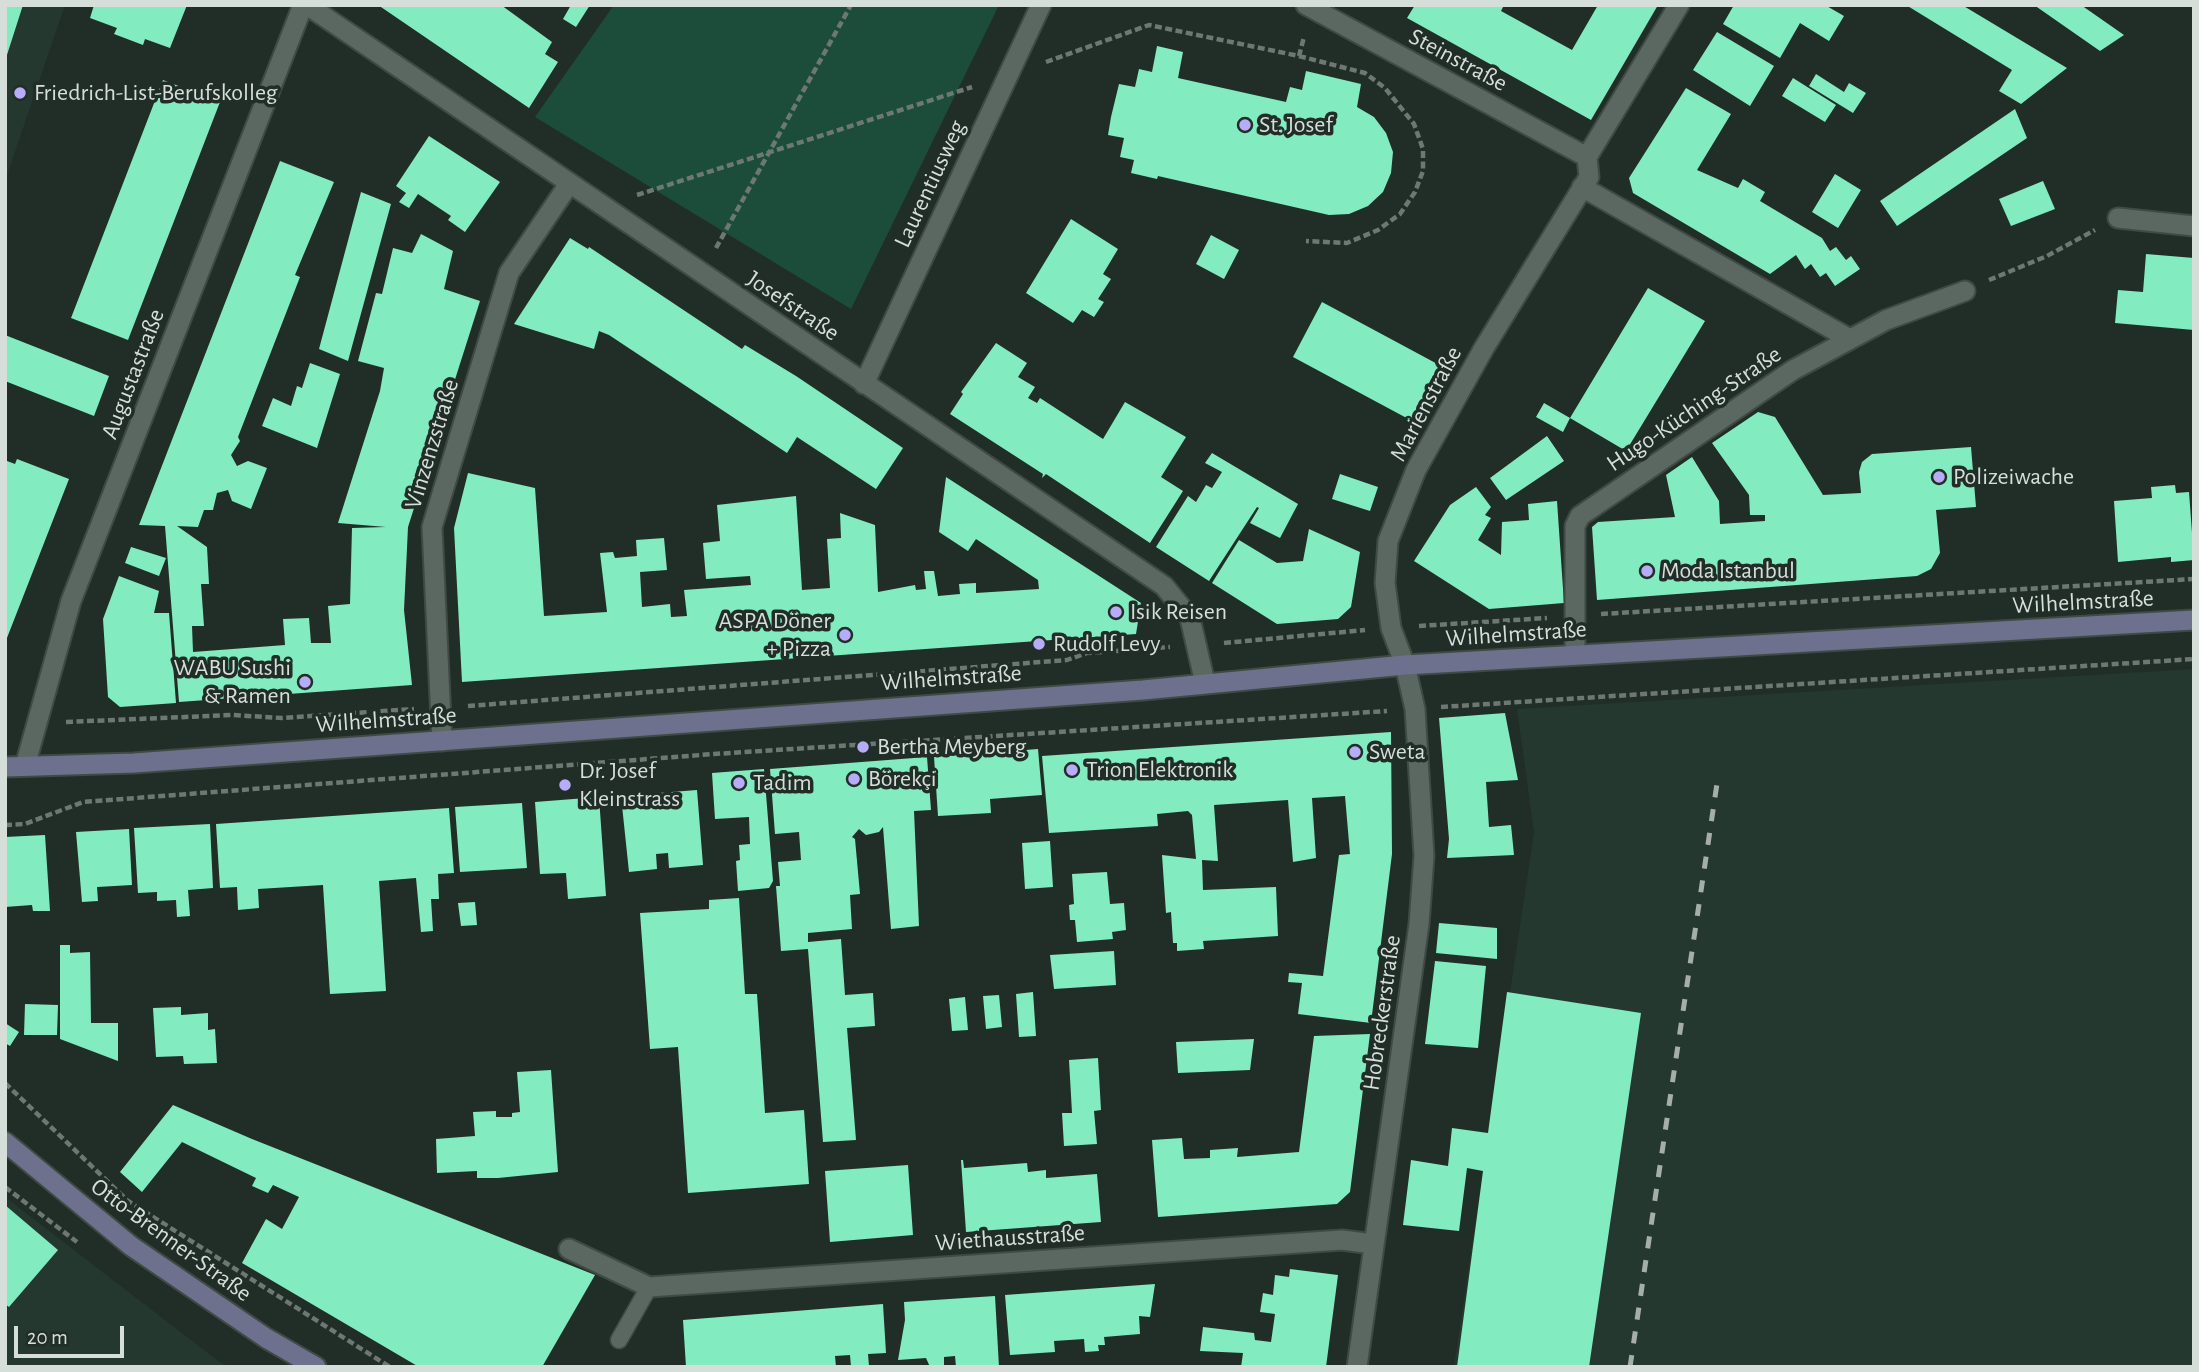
<!DOCTYPE html>
<html>
<head>
<meta charset="utf-8">
<style>
	body { margin:0 }
	#map { position:relative; width:2199px; height:1372px; overflow:hidden; background:#212e28; font-family:"Alegreya Sans",sans-serif }
	canvas { display:block }
	.frame { position:absolute; inset:0; border:7px solid #d6deda; pointer-events:none }
	.scale { position:absolute; left:14px; top:1326px; width:110px; height:32px; box-sizing:border-box; border:4px solid #d6deda; border-top:0; padding-left:9px; font-size:21px; line-height:24px; white-space:nowrap; color:#d6deda; -webkit-text-stroke:5px #212e28; paint-order:stroke }
</style>
</head>
<body>
<div id="map">
<canvas width="2199" height="1372"></canvas>
<div class="frame"></div>
<div class="scale">20 m</div>
</div>
<script>
const g = document.querySelector('canvas').getContext('2d');
g.lineJoin = 'round';
function fillPath(path, color) { g.fillStyle = color; g.fill(path, 'evenodd'); }
const toPath = rows => new Path2D(rows.map(r => 'M' + r).join(''));
function trace(path, color, width, dash) { g.strokeStyle = color; g.lineWidth = width; g.lineCap = dash ? 'butt' : 'round'; g.setLineDash(dash || []); g.stroke(path); }
function label(font, color, halo, rows, align = 'center') {
  g.font = font + ' "Alegreya Sans",sans-serif'; g.lineWidth = 7; g.setLineDash([]); g.textBaseline = 'middle'; g.strokeStyle = halo; g.fillStyle = color; for (const [text, x, y, turn = 0] of rows) {
    g.save(); g.translate(x, y); g.rotate((+turn || 0) * Math.PI / 180); g.textAlign = isNaN(turn) ? turn : align; if (halo) g.strokeText(text, 0, 0); g.fillText(text, 0, 0); g.restore();
  }
}
const built = toPath([
	[5,5,65,5,5,181],
	[2194,669,2194,1367,1454,1367,1534,832,1517,709],
	[5,1197,217,1360,228,1367,5,1367]
]);
const green = toPath([
	[614,5,999,5,851,309,535,117]
]);
const building = toPath([
	[5,5,23,5,6,58,5,58],
	[94,5,187,5,170,48,145,39,143,45,114,34,117,28,90,18],
	[378,5,501,5,552,42,545,54,558,62,529,108],
	[571,5,590,5,576,27,563,19],
	[1415,5,1504,5,1501,11,1572,50,1598,5,1658,5,1591,120,1407,18],
	[1734,5,1825,5,1844,16,1829,41,1800,23,1780,58,1723,24],
	[1906,5,1962,5,2067,68,2021,104,1999,91,2012,70],
	[2034,5,2081,5,2124,35,2100,51],
	[1717,32,1774,66,1750,106,1693,70],
	[1157,46,1183,52,1178,78,1286,102,1290,87,1302,90,1306,71,1361,84,1357,107,1374,117,1386,133,1393,152,1391,173,1383,192,1368,206,1349,214,1329,215,1158,176,1157,179,1131,173,1134,160,1120,157,1124,138,1108,135,1111,117,1119,84,1135,87,1139,69,1152,72],
	[1816,74,1844,92,1849,83,1866,93,1853,113,1809,86],
	[1793,78,1836,105,1825,122,1782,96],
	[163,80,220,102,128,340,71,318],
	[1686,88,1731,114,1697,170,1738,188,1743,179,1765,192,1760,201,1822,238,1830,251,1836,247,1846,260,1851,256,1860,269,1835,286,1826,273,1820,277,1811,264,1805,269,1796,255,1770,274,1633,193,1629,178],
	[2015,109,2027,138,1897,226,1880,201],
	[429,136,500,182,465,232,448,220,451,216,418,194,409,208,399,202,406,193,396,186],
	[280,161,334,182,295,275,300,277,238,437,240,441,231,455,237,466,248,461,267,468,251,509,232,501,228,490,217,493,213,510,204,510,198,527,177,526,207,547,209,584,201,584,204,626,192,626,193,652,285,645,283,619,309,618,311,643,331,643,328,606,350,604,352,528,386,527,338,523,380,391,384,368,358,361,376,293,382,294,393,248,412,253,421,234,453,251,444,289,480,301,408,527,404,610,412,685,179,702,165,526,139,525],
	[1835,174,1861,190,1838,228,1812,212],
	[2043,181,2055,209,2011,226,1999,199],
	[361,192,391,204,348,361,319,349],
	[1071,219,1118,249,1103,274,1111,279,1098,299,1104,302,1094,317,1082,310,1073,323,1026,293],
	[1211,235,1239,250,1224,279,1196,264],
	[570,238,588,249,589,247,742,349,745,345,796,376,903,448,876,489,797,437,787,453,609,335,599,331,594,349,514,324],
	[2146,254,2194,258,2194,330,2115,323,2118,290,2143,292],
	[1648,288,1705,321,1626,451,1570,418,1563,432,1536,417,1544,403,1570,418],
	[1322,302,1443,367,1414,422,1293,357],
	[5,335,109,376,94,416,5,381],
	[996,343,1027,363,1018,377,1035,387,1028,398,1037,403,1040,398,1103,439,1125,402,1186,437,1161,477,1183,491,1150,543,1046,474,1042,478,1043,474,950,414,963,394,961,392],
	[310,363,340,374,317,448,262,426,273,398,291,406,297,386,302,388],
	[1758,412,1775,417,1823,495,1861,493,1859,472,1862,462,1872,454,1971,447,1976,507,1936,510,1940,553,1931,569,1917,576,1597,600,1592,527,1598,522,1675,517,1666,475,1692,457,1719,501,1720,524,1765,521,1765,515,1750,515,1749,495,1712,443],
	[1547,436,1564,461,1506,500,1490,478],
	[1212,453,1298,504,1280,538,1250,523,1259,508,1257,507,1209,581,1156,547,1188,496,1196,502,1206,485,1212,488,1222,472,1205,463],
	[17,459,69,479,5,643,5,467,7,461,15,464],
	[468,473,535,488,544,616,607,612,600,553,613,552,615,558,637,556,636,540,664,538,667,570,640,572,642,607,670,604,671,617,687,616,684,590,751,585,750,576,706,579,703,543,720,541,717,505,796,496,802,590,830,588,827,539,841,538,840,513,875,525,878,592,915,585,916,590,926,589,924,571,934,571,938,596,960,594,959,584,976,583,976,593,1039,589,1038,580,976,539,968,551,939,532,946,477,1141,603,1136,634,462,682,454,528],
	[1340,474,1378,487,1370,511,1332,499],
	[2175,485,2176,493,2189,492,2194,560,2171,562,2171,557,2118,562,2114,501,2152,498,2151,487],
	[1476,487,1491,507,1485,515,1491,518,1478,540,1501,555,1502,522,1529,520,1528,504,1557,501,1564,603,1489,609,1414,561,1450,505],
	[1309,529,1360,552,1351,607,1338,619,1277,624,1212,583,1239,540,1277,563,1303,561],
	[131,547,166,558,159,576,125,563],
	[119,576,159,591,154,613,169,613,176,703,120,707,108,697,103,619],
	[1505,713,1518,780,1486,782,1489,827,1511,825,1514,855,1447,858,1449,839,1439,718],
	[1391,732,1392,854,1371,1023,1298,1014,1302,983,1288,982,1289,973,1323,976,1339,855,1350,854,1345,796,1312,798,1316,858,1293,862,1288,800,1214,805,1218,861,1202,860,1203,890,1276,887,1278,936,1203,941,1204,949,1177,951,1177,943,1173,943,1171,912,1166,913,1162,855,1196,859,1192,815,1188,811,1157,814,1158,826,1049,833,1042,756],
	[1038,749,1042,795,990,799,991,813,938,816,934,757],
	[927,757,931,810,914,811,919,926,891,929,883,827,879,832,866,835,859,829,852,837,855,839,860,894,850,895,852,929,808,933,808,942,841,939,845,995,873,993,875,1026,847,1028,856,1140,823,1142,808,949,781,951,776,886,780,886,778,862,801,860,799,832,775,834,770,769],
	[764,769,773,881,769,888,738,891,736,861,740,860,739,845,750,844,749,817,715,819,712,773],
	[697,790,703,865,669,868,668,853,656,854,657,869,629,872,621,796],
	[599,797,606,896,568,899,566,873,540,874,535,802],
	[522,803,527,868,460,872,455,807],
	[449,808,454,873,438,874,439,899,431,899,433,931,421,932,416,878,379,881,386,991,330,994,323,885,258,889,259,908,238,910,237,887,220,888,216,824],
	[210,824,213,888,188,890,190,916,177,917,176,900,157,901,157,892,138,893,134,828],
	[129,829,132,885,97,887,98,901,82,902,76,832],
	[45,835,50,911,33,911,32,905,5,907,5,837],
	[1050,841,1053,887,1025,889,1022,843],
	[1107,872,1110,904,1124,903,1126,930,1112,932,1113,939,1077,942,1075,920,1070,920,1069,905,1074,904,1072,874],
	[739,898,745,994,757,994,765,1113,804,1110,809,1184,688,1193,678,1047,650,1049,640,913,709,909,709,900],
	[475,902,477,925,461,926,458,903],
	[1439,923,1497,928,1497,959,1436,953],
	[60,945,70,945,70,953,90,952,91,1023,118,1023,118,1061,60,1039],
	[1114,951,1116,985,1054,989,1050,955],
	[1435,961,1486,966,1478,1048,1425,1044],
	[1033,992,1036,1036,1019,1037,1016,994],
	[1507,992,1641,1013,1589,1367,1457,1367,1483,1171,1467,1168,1459,1231,1403,1225,1411,1160,1448,1166,1452,1128,1488,1133],
	[999,995,1002,1027,986,1029,983,996],
	[965,997,968,1030,952,1031,949,999],
	[25,1004,58,1005,57,1035,24,1035],
	[181,1007,181,1015,208,1013,208,1030,215,1029,217,1063,184,1064,183,1056,156,1057,153,1008],
	[5,1023,19,1032,10,1046,5,1043],
	[1370,1034,1350,1192,1337,1204,1158,1217,1152,1140,1182,1138,1184,1159,1210,1158,1210,1150,1238,1148,1237,1157,1299,1152,1314,1036],
	[1254,1039,1250,1070,1178,1073,1176,1042],
	[1098,1058,1101,1110,1094,1111,1097,1144,1064,1146,1062,1113,1072,1113,1069,1060],
	[551,1070,558,1172,498,1178,477,1178,477,1171,437,1173,436,1139,475,1136,473,1112,496,1111,496,1117,512,1117,512,1113,520,1112,517,1072],
	[173,1105,252,1139,595,1275,542,1367,419,1367,242,1263,266,1219,282,1229,299,1197,273,1185,268,1193,252,1186,256,1178,182,1142,142,1192,120,1172],
	[961,1160,963,1160,964,1168,1027,1163,1028,1172,1046,1170,1046,1178,1097,1174,1101,1222,966,1232],
	[908,1165,913,1235,830,1242,825,1171],
	[5,1205,58,1250,9,1307,5,1304],
	[1290,1269,1338,1275,1326,1367,1241,1367,1243,1353,1200,1351,1203,1327,1254,1333,1255,1340,1271,1342,1275,1314,1260,1312,1263,1293,1273,1295,1275,1275,1289,1277],
	[1155,1284,1150,1317,1139,1316,1140,1334,1104,1337,1105,1345,1098,1345,1099,1351,1085,1352,1084,1339,1054,1341,1055,1352,1010,1355,1005,1295],
	[995,1296,999,1367,956,1367,955,1356,944,1357,944,1367,930,1367,926,1358,898,1360,905,1320,904,1302],
	[883,1304,886,1353,868,1354,869,1366,851,1367,850,1355,835,1356,836,1367,686,1367,683,1320]
]);
const path = toPath([
	[1299,56,1365,73,1385,88,1414,124,1423,149,1423,171,1415,192,1400,214,1378,230,1347,243,1306,241],
	[1046,62,1149,25,1299,56,1304,37],
	[637,195,972,87],
	[716,248,851,5],
	[1989,280,2047,256,2095,230],
	[1601,614,2194,579],
	[1419,626,1547,618],
	[1224,643,1365,630],
	[468,706,1067,660,1087,653,1170,647],
	[1441,707,2194,659],
	[66,722,232,715,282,718,414,709],
	[5,825,25,824,83,802,714,754,1387,711],
	[5,1083,128,1201,390,1367],
	[5,1187,77,1242]
]);
const service = toPath([
	[619,1340,649,1287]
]);
const minor = toPath([
	[307,5,1164,586,1190,618,1205,683],
	[1306,5,1587,157],
	[1582,187,1848,338],
	[2118,218,2194,226],
	[864,384,1041,5],
	[1575,654,1575,526,1580,516,1793,370,1886,320,1965,291],
	[442,741,432,527,509,273,569,184],
	[25,766,71,601,303,5],
	[569,1249,649,1287,1342,1240,1373,1244],
	[1357,1367,1419,924,1424,856,1415,709,1405,665,1391,628,1385,583,1388,541,1416,470,1484,348,1589,177,1587,157,1679,5]
]);
const secondary = toPath([
	[5,767,134,763,1143,690,1405,665,2194,620],
	[5,1142,131,1246,266,1338,316,1367]
]);
const rail = toPath([
	[1630,1367,1718,777]
]);
const markers = [
	[20,93,7,"#b6acf8"],
	[1245,125,7,"#b6acf8"],
	[1939,477,7,"#b6acf8"],
	[1647,571,7,"#b6acf8"],
	[1116,612,7,"#b6acf8"],
	[845,635,7,"#b6acf8"],
	[1039,644,7,"#b6acf8"],
	[305,682,7,"#b6acf8"],
	[863,747,7,"#b6acf8"],
	[1355,752,7,"#b6acf8"],
	[1072,770,7,"#b6acf8"],
	[854,779,7,"#b6acf8"],
	[739,783,7,"#b6acf8"],
	[565,785,7,"#b6acf8"]
];
const streetNames = [
	["Steinstraße",1458,60,28],
	["Laurentiusweg",930,184,-65],
	["Josefstraße",793,306,34],
	["Augustastraße",133,374,-69],
	["Marienstraße",1426,404,-62],
	["Hugo-Küching-Straße",1694,409,-34],
	["Vinzenzstraße",432,444,-73],
	["Wilhelmstraße",2083,602,-3],
	["Wilhelmstraße",1516,634,-4],
	["Wilhelmstraße",951,678,-4],
	["Wilhelmstraße",386,720,-4],
	["Hobreckerstraße",1382,1013,-82],
	["Wiethausstraße",1010,1238,-4],
	["Otto-Brenner-Straße",171,1240,36]
];
const poiNames = [
	["Friedrich-List-Berufskolleg",34,93],
	["St. Josef",1259,125],
	["Polizeiwache",1953,477],
	["Moda Istanbul",1661,571],
	["Isik Reisen",1130,612],
	["ASPA Döner",831,621,"right"],
	["+ Pizza",831,649,"right"],
	["Rudolf Levy",1053,644],
	["WABU Sushi",291,668,"right"],
	["& Ramen",291,696,"right"],
	["Bertha Meyberg",877,747],
	["Sweta",1369,752],
	["Trion Elektronik",1086,770],
	["Dr. Josef",579,771],
	["Kleinstrass",579,799],
	["Börekçi",868,779],
	["Tadim",753,783]
];
fillPath(built, '#24382f');
fillPath(green, '#1b4d3a');
fillPath(building, '#82ebbf');
trace(service, '#3f4a45', 19);
trace(minor, '#3f4a45', 23);
trace(secondary, '#3f4a45', 23);
trace(path, '#6d7873', 4.5, [7, 3.5]);
trace(service, '#5a6861', 16);
trace(minor, '#5a6861', 19);
trace(secondary, '#6d718d', 19);
trace(rail, '#a5aeaa', 5, [12, 12]);
for (const [x, y, r, color] of markers) { const dot = new Path2D(); dot.arc(x, y, r, 0, 2 * Math.PI); g.fillStyle = color; g.fill(dot); trace(dot, '#212e28', 2.5); }
label('24px', '#d6deda', '#212e28', streetNames);
label('24px', '#d6deda', '#212e28', poiNames, 'left');
</script>
</body>
</html>
